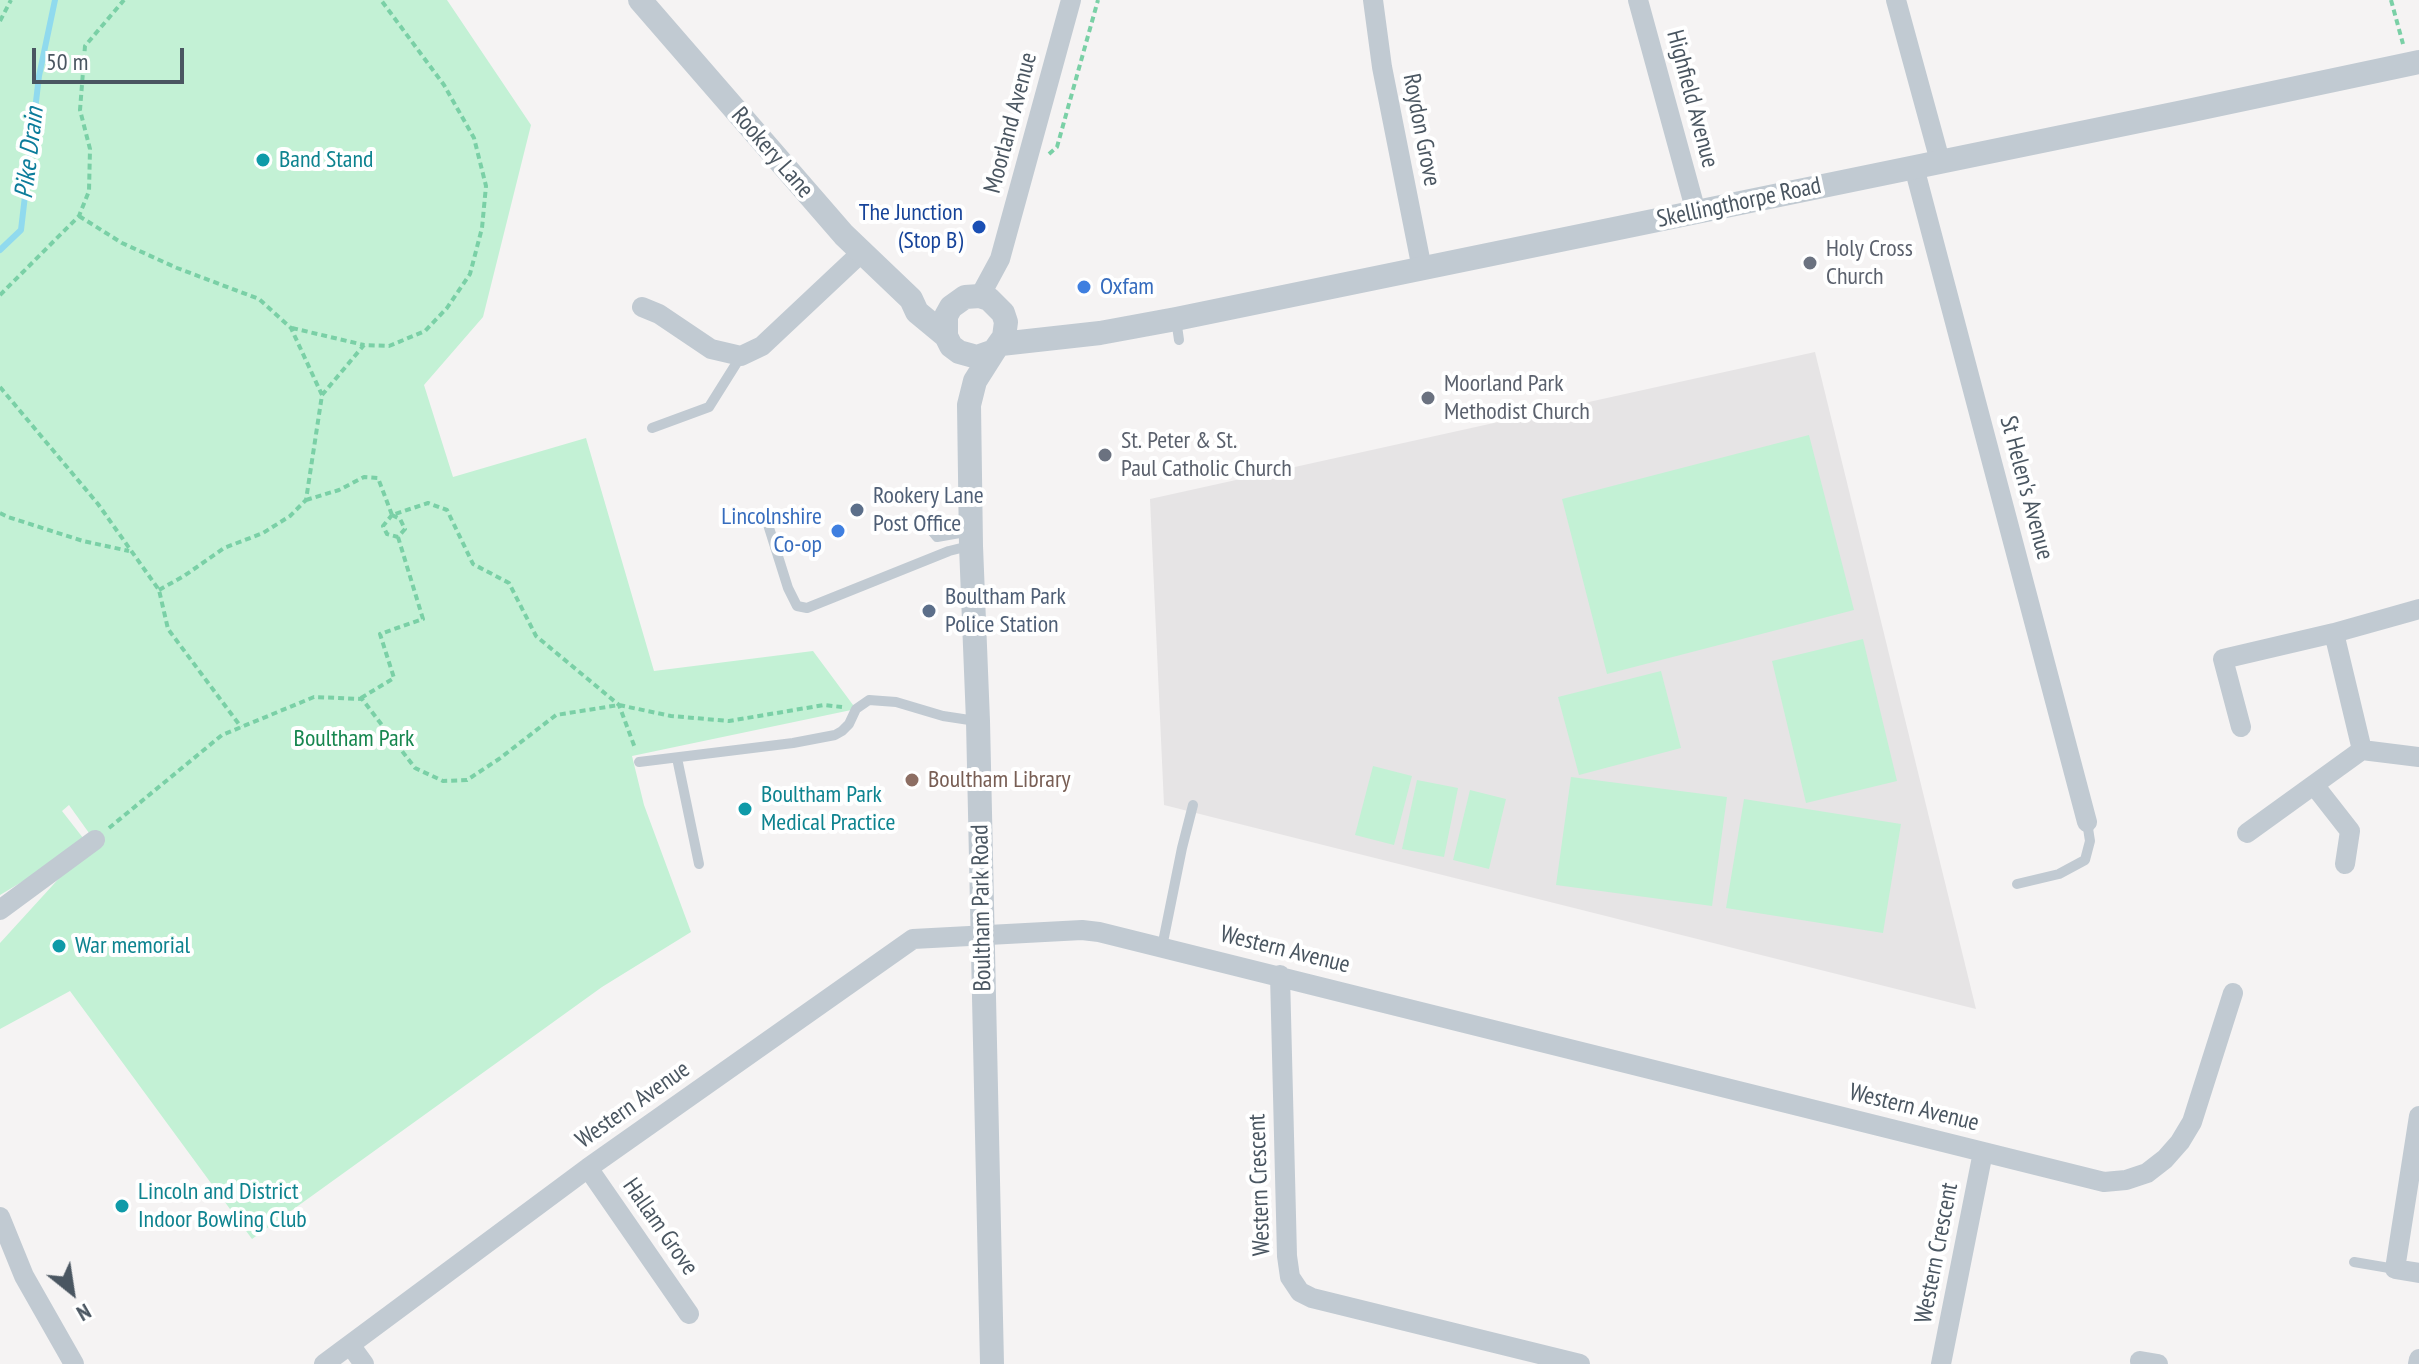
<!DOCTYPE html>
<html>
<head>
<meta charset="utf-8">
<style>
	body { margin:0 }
	#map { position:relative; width:2419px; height:1364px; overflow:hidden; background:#f5f3f3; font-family:"PT Sans Narrow",sans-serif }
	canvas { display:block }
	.north { position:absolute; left:32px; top:1252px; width:80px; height:80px; -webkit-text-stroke:6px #fff; paint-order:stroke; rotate:150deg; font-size:22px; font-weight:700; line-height:32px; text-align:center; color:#4a5661 }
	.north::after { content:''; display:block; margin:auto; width:28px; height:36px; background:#4a5661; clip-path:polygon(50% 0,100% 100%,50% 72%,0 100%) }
	.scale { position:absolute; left:32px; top:48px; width:152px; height:36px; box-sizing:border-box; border:4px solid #4a5661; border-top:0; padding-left:10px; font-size:24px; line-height:28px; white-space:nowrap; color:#4a5661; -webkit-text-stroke:6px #fff; paint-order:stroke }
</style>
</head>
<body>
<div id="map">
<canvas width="2419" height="1364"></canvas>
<div class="north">N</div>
<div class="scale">50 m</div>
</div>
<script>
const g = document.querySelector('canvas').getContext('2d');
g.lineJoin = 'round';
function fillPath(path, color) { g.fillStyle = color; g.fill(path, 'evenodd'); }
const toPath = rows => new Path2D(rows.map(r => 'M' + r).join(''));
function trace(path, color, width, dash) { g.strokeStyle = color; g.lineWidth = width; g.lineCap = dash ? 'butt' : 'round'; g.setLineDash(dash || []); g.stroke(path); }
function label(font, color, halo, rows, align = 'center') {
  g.font = font + ' "PT Sans Narrow",sans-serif'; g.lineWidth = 8; g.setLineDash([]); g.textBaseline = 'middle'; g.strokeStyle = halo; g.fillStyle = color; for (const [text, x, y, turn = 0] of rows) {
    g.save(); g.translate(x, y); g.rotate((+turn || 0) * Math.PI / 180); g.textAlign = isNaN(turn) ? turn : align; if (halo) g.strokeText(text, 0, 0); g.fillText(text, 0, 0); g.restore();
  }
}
const education = toPath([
	[1815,352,1976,1009,1164,805,1150,499]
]);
const green = toPath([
	[0,0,447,0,531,125,483,317,424,385,453,477,586,438,654,671,813,651,856,709,632,756,644,805,691,932,602,987,252,1239,70,991,0,1029,0,943,94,840,69,805,62,811,87,843,0,895],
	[1809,435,1854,610,1607,674,1562,499],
	[1863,639,1897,781,1806,803,1772,661],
	[1661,671,1681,748,1579,775,1558,697],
	[1373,766,1412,776,1394,845,1355,835],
	[1571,777,1727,797,1712,906,1556,885],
	[1417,780,1458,788,1444,857,1402,849],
	[1470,790,1506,799,1489,869,1453,860],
	[1744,799,1901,824,1883,933,1726,908]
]);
const stream = toPath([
	[0,250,21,230,39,76,55,0]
]);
const path = toPath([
	[2391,0,2403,44],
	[0,21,11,0],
	[1049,154,1057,147,1098,0],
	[79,216,122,243,177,268,259,299,291,328,322,395],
	[0,295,79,216,89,191,90,149,80,110,85,46,124,0],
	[292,328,364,345],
	[0,387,98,504,159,590,168,629,241,727],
	[306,500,339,490,364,477,378,478,392,515,428,503,447,510,473,564,509,583,536,636,619,705,635,748],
	[0,513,8,517,83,541,129,551],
	[392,515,400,519,405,529,398,537,387,534,383,526,392,515],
	[159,590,184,576,224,548,263,533,290,516,306,500,322,395,364,345,389,346,425,331,447,308,470,274,482,228,486,186,474,138,444,85,381,0],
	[361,698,394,678,380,634,423,619,398,537],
	[109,828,222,735,314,697,362,699,415,768,443,781,467,780,499,759,556,715,619,705,671,716,729,721,824,705,842,707]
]);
const service = toPath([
	[1176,319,1179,340],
	[652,428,709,407,741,356],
	[765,515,788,588,797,606,807,608,949,551,969,546],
	[923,520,937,537,971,531],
	[677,758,699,864],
	[639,762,793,743,835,735,842,731,849,724,856,709,869,700,896,702,943,716,976,721],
	[2017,884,2059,874,2085,860,2090,841,2087,822],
	[1162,947,1182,848,1193,805],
	[2354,1262,2395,1269]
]);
const minor = toPath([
	[1373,0,1382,67,1422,269],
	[1638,0,1696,212],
	[1896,0,1940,161],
	[1914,167,2087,822],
	[980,296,1000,259,1071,0],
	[642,307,659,314,711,349,741,356,762,346,861,253],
	[2334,633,2362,750,2419,757],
	[2241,727,2223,659,2334,633,2419,609],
	[2314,785,2350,831,2345,864],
	[2247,833,2362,750],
	[0,910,95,840],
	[1280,975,1287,1256,1290,1277,1300,1292,1312,1298,1580,1364],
	[2419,1116,2395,1269,2419,1273],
	[588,1168,689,1314],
	[0,1217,24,1276,74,1364],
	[351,1346,364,1364],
	[2140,1361,2158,1364],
	[324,1364,588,1168,913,939,1082,930,1099,932,2104,1182,2126,1180,2147,1173,2165,1159,2180,1142,2192,1122,2233,993],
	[1941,1364,1983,1152],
	[2418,1364,2419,1359]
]);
const tertiary = toPath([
	[640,0,844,235,911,299,917,312,946,336,951,346,959,352,977,357,994,351,1004,337,1006,322,1003,313,989,299,980,296,965,297,951,307,946,316,946,336],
	[1001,344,1100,333,1176,319,2183,112,2419,62],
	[992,1364,978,721,971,546,969,405,975,381,994,351]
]);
const markers = [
	[263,160,8,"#0f9aa8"],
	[979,227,8,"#1a4fb4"],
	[1810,263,8,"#6b7280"],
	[1084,287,8,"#3f7fe0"],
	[1428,398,8,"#6b7280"],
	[1105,455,8,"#6b7280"],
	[857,510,8,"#5c6f8a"],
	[838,531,8,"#3f7fe0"],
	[929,611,8,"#5c6f8a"],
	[912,780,8,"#8d6e63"],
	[745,809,8,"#0f9aa8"],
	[59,946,8,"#0f9aa8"],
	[122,1206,8,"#0f9aa8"]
];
const streetNames = [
	["Highfield Avenue",1692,99,75],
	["Moorland Avenue",1011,123,-75],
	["Roydon Grove",1421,130,79],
	["Rookery Lane",772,153,49],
	["Skellingthorpe Road",1739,203,-12],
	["St Helen's Avenue",2026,488,75],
	["Boultham Park Road",982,908,-91],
	["Western Avenue",1285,950,14],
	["Western Avenue",633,1105,-35],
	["Western Avenue",1914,1108,14],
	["Western Crescent",1260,1185,-92],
	["Hallam Grove",660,1227,55],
	["Western Crescent",1937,1253,-79]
];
const cultureNames = [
	["Band Stand",279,160],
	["Boultham Park",761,795],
	["Medical Practice",761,823],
	["War memorial",75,946],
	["Lincoln and District",138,1192],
	["Indoor Bowling Club",138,1220]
];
const transitNames = [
	["The Junction",963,213],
	["(Stop B)",963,241]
];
const worshipNames = [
	["Holy Cross",1826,249],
	["Church",1826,277],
	["Moorland Park",1444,384],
	["Methodist Church",1444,412],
	["St. Peter & St.",1121,441],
	["Paul Catholic Church",1121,469]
];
const shopNames = [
	["Oxfam",1100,287],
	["Lincolnshire",822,517,"right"],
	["Co-op",822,545,"right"]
];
const serviceNames = [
	["Rookery Lane",873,496],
	["Post Office",873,524],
	["Boultham Park",945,597],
	["Police Station",945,625]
];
const parkNames = [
	["Boultham Park",354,739]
];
const educationNames = [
	["Boultham Library",928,780]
];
const waterNames = [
	["Pike Drain",30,153,-83]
];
fillPath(education, '#e6e4e5');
fillPath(green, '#c3f1d5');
trace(stream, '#90daee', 6);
trace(path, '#7ad0a6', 4, [6, 4]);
trace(service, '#c1cad2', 10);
trace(minor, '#c1cad2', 20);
trace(tertiary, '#c1cad2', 24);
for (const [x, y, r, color] of markers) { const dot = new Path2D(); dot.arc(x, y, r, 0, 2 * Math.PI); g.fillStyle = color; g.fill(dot); trace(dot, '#fff', 3); }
label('24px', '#4a5661', '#fff', streetNames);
label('24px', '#0d838f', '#fff', cultureNames, 'left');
label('24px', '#164399', '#fff', transitNames, 'right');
label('24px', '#5b616d', '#fff', worshipNames, 'left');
label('24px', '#366cbe', '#fff', shopNames, 'left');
label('24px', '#4e5e75', '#fff', serviceNames, 'left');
label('24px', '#17864f', '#fff', parkNames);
label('24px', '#785e54', '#fff', educationNames, 'left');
label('italic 26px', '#0c7c9b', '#fff', waterNames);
</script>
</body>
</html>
